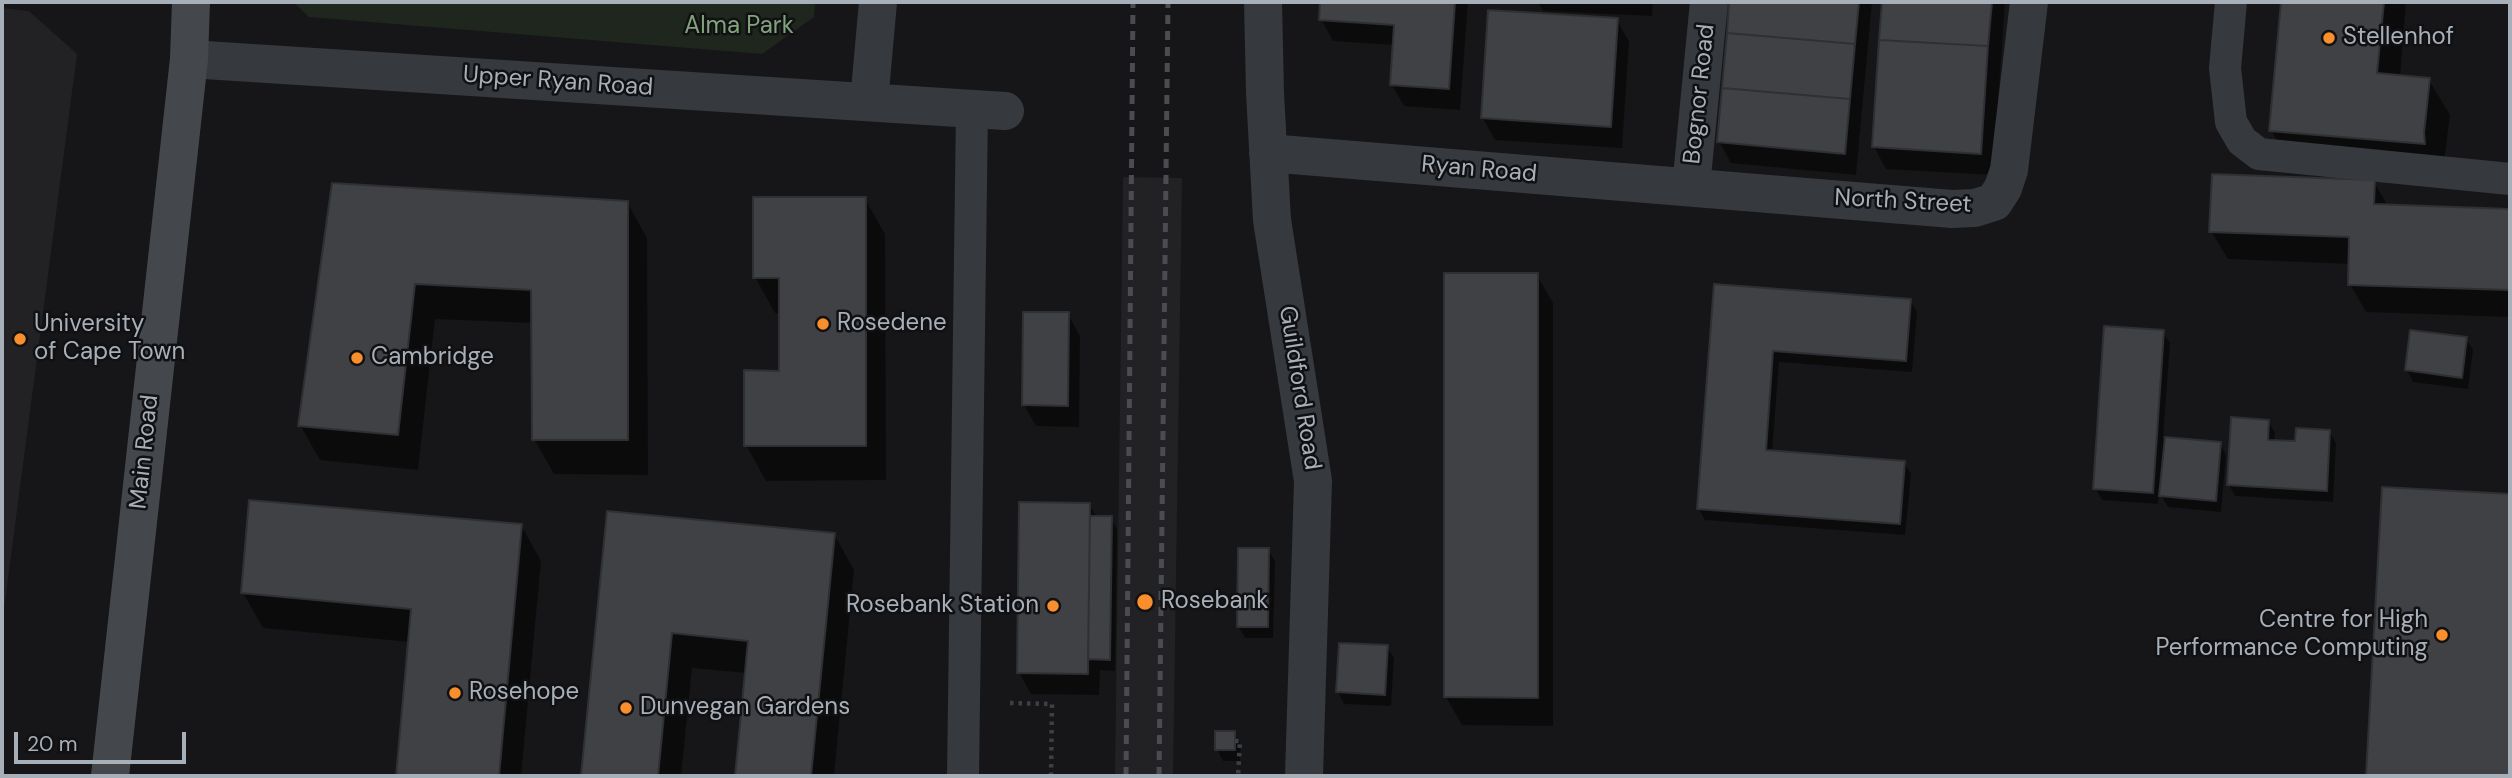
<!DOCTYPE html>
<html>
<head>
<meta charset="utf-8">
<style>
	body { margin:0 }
	#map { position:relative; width:2512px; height:778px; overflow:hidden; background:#161618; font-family:"DM Sans",sans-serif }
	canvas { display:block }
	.frame { position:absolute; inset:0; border:4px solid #a7afb8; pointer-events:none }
	.scale { position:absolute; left:14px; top:732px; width:172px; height:32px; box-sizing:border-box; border:4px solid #a7afb8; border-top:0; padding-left:9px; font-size:21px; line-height:24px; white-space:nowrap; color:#a7afb8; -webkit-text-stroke:5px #111113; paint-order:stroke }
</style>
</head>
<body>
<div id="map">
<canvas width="2512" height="778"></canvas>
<div class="frame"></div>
<div class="scale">20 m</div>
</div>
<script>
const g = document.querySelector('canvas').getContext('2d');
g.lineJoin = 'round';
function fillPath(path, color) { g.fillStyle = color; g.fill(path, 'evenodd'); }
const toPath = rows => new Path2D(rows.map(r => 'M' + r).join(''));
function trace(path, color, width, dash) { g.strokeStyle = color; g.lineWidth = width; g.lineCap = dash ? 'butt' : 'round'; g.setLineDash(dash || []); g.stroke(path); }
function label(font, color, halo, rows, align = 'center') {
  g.font = font + ' "DM Sans",sans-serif'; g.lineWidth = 5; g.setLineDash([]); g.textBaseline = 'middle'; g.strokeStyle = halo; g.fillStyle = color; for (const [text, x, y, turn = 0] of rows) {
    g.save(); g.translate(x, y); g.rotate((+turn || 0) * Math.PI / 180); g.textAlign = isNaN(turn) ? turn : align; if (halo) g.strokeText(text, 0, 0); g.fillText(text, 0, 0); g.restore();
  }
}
const built = toPath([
	[2,8,29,11,77,54,2,624],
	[1123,177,1182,178,1173,776,1115,776]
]);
const green = toPath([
	[293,2,815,2,814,17,762,54,309,17]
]);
const shadow = toPath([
	[1322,2,1468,2,1460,110,1404,106,1392,85,1395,45,1333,41,1321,19],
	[1538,2,1653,2,1652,16,1543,11],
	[1731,2,1872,2,1856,175,1731,163,1719,141],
	[1884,2,2005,2,1993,175,1886,169,1874,147],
	[2283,2,2406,2,2400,77,2429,80,2450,115,2443,170,2291,166,2271,130],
	[1617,20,1629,42,1622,148,1495,140,1483,118],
	[2374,182,2388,206,2510,211,2510,317,2366,312,2350,284,2350,264,2228,259,2211,231],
	[334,184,627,202,647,238,648,475,554,474,534,439,533,323,435,319,418,470,320,460,300,425],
	[865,199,885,234,886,480,766,481,746,445,781,373,781,313,775,313,755,277],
	[1537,275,1553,303,1553,726,1462,725,1446,697],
	[1715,285,1910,301,1917,312,1912,372,1779,362,1772,452,1904,463,1911,474,1905,535,1705,520,1698,508],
	[1068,314,1080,336,1079,427,1036,426,1024,405],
	[2163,332,2170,343,2163,439,2220,444,2226,455,2221,512,2168,507,2159,492,2158,504,2102,500,2095,488],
	[2466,339,2473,350,2468,389,2413,382,2407,370],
	[2268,421,2275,433,2274,442,2296,443,2329,431,2336,443,2333,502,2235,496,2229,485],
	[2384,489,2510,496,2510,776,2368,776],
	[1089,504,1097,518,1110,518,1117,529,1115,671,1100,670,1099,695,1031,694,1019,672],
	[608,512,834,534,854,570,834,776,736,776,746,673,692,668,681,776,582,776],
	[521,525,541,561,521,776,398,776,410,642,263,628,243,593],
	[1268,550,1275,561,1273,638,1245,638,1238,626],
	[1387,647,1394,658,1391,706,1344,704,1338,692],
	[1234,733,1241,744,1240,761,1223,761,1217,749]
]);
const building = toPath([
	[1320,2,1455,2,1449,89,1390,85,1394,25,1319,20,1320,2],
	[1729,2,1859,2,1855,44,1727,33,1729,2],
	[1882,2,1992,2,1988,46,1879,40,1882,2],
	[2281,2,2384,2,2377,73,2430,78,2424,133,2425,144,2269,131,2281,2],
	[1488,10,1618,18,1611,127,1481,118,1488,10],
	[1727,33,1855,44,1850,99,1722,88,1727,33],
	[1879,40,1988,46,1981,154,1872,147,1879,40],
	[1722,88,1850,99,1845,154,1717,142,1722,88],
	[2212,174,2375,180,2374,204,2510,209,2510,290,2348,285,2349,237,2209,232,2212,174],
	[332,183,628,201,628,440,532,440,531,290,415,284,398,435,298,426,332,183],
	[753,197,866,197,866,446,744,446,744,370,779,371,779,278,753,278,753,197],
	[1444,273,1538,273,1538,698,1444,697,1444,273],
	[1714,284,1911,299,1906,361,1773,351,1766,450,1905,461,1900,524,1697,509,1714,284],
	[1023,312,1069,312,1068,406,1022,405,1023,312],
	[2104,326,2164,330,2153,493,2093,489,2104,326],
	[2410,330,2467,337,2462,378,2405,370,2410,330],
	[2231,417,2269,420,2268,440,2295,441,2296,428,2330,430,2327,491,2227,485,2231,417],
	[2165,437,2221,442,2216,501,2159,496,2165,437],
	[2382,487,2510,494,2510,776,2366,776,2382,487],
	[249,500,522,524,499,776,396,776,411,609,241,593,249,500],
	[1019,502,1090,503,1088,674,1017,673,1019,502],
	[607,511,835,533,811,776,735,776,748,641,672,633,658,776,581,776,607,511],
	[1090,516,1112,516,1110,660,1088,659,1090,516],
	[1238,548,1269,548,1268,627,1237,627,1238,548],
	[1339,643,1388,645,1385,695,1336,692,1339,643],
	[1215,731,1235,731,1235,750,1215,750,1215,731]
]);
const path = toPath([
	[1010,703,1052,704,1051,776],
	[1235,741,1240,741,1238,776]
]);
const service = toPath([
	[2231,2,2225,68,2231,122,2242,141,2259,154,2510,179],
	[963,776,972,109]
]);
const minor = toPath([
	[1263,2,1265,93,1272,220,1313,481,1304,776],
	[189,59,1005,111],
	[869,102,878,2],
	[1268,153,1952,209,1975,208,1994,202,2003,188,2009,170,2029,2],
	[1691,187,1709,2]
]);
const secondary = toPath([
	[110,776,189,59,191,2]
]);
const rail = toPath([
	[1126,776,1133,2],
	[1159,776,1168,2]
]);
const markers = [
	[2329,38,7,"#f98e2c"],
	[823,324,7,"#f98e2c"],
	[20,339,7,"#f98e2c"],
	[357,358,7,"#f98e2c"],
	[1145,602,9,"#f98e2c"],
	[1053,606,7,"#f98e2c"],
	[2442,635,7,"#f98e2c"],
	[455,693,7,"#f98e2c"],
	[626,708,7,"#f98e2c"]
];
const parkNames = [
	["Alma Park",739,27]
];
const poiNames = [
	["Stellenhof",2343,38],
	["Rosedene",837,324],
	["University",34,325],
	["of Cape Town",34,353],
	["Cambridge",371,358],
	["Rosebank",1161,602],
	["Rosebank Station",1039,606,"right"],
	["Centre for High",2428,621,"right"],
	["Performance Computing",2428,649,"right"],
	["Rosehope",469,693],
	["Dunvegan Gardens",640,708]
];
const streetNames = [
	["Upper Ryan Road",558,82,4],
	["Bognor Road",1700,94,-84],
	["Ryan Road",1479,170,5],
	["North Street",1903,202,3],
	["Guildford Road",1299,388,81],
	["Main Road",145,452,-84]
];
fillPath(built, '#222225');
fillPath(green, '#1e261d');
fillPath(shadow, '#0007');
fillPath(building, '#404145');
trace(building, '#2f3034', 2);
trace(path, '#3c4044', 4.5, [3.5, 5]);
trace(service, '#36393d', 32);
trace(minor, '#36393d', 38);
trace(secondary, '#44484d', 38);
trace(rail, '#494d52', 5, [9, 7]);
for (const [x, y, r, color] of markers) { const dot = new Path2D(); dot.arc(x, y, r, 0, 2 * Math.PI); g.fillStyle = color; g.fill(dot); trace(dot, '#111113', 2.5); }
label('24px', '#82a47d', '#111113', parkNames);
label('24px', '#a7afb8', '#111113', poiNames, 'left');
label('24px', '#a7afb8', '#111113', streetNames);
</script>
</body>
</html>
